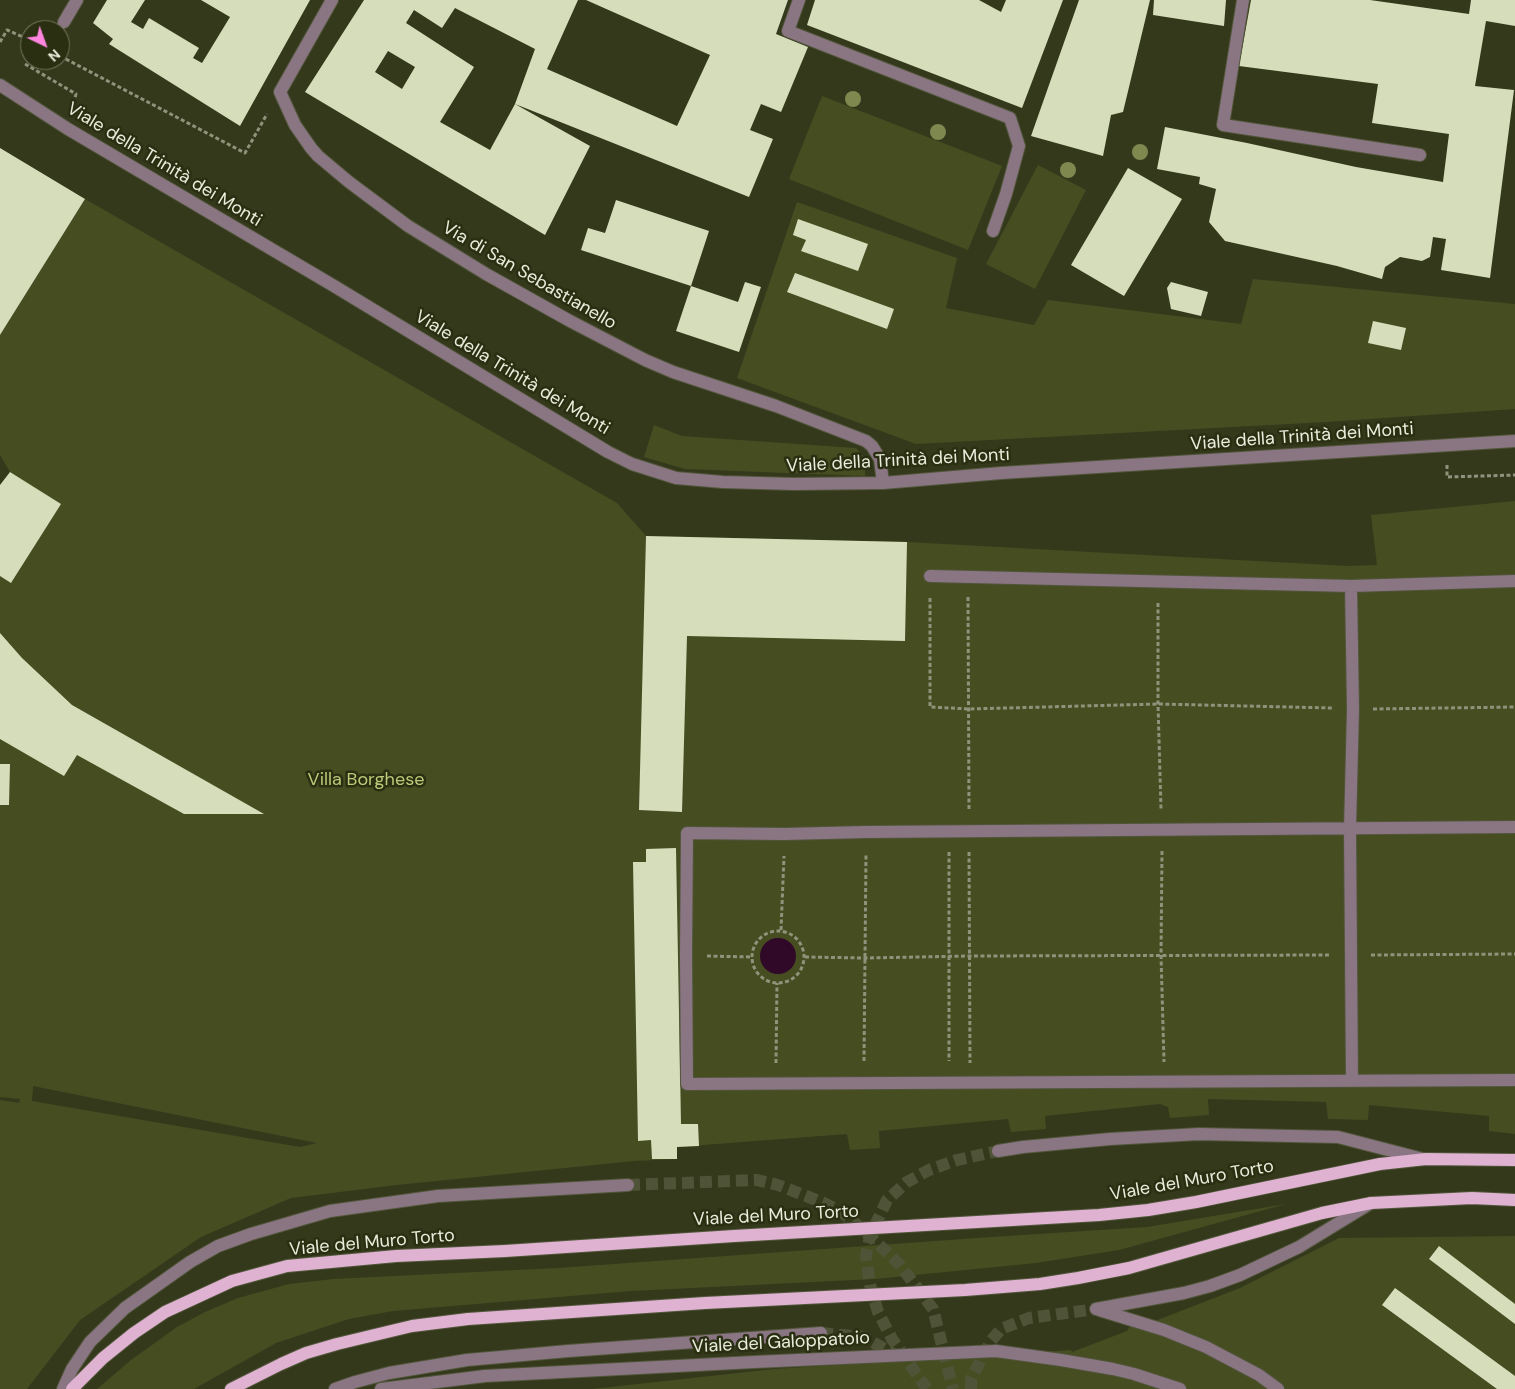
<!DOCTYPE html>
<html>
<head>
<meta charset="utf-8">
<style>
	body { margin:0 }
	#map { position:relative; width:1515px; height:1389px; overflow:hidden; background:#34391c; font-family:"DM Sans",sans-serif }
	canvas { display:block }
	.north { position:absolute; left:20px; top:20px; width:50px; height:50px; box-sizing:border-box; background:#2a2f12; border:1px solid #767b62; border-radius:50%; rotate:138deg; font-size:14px; font-weight:700; line-height:20px; text-align:center; color:#e8ecda }
	.north::after { content:''; display:block; margin:auto; width:18px; height:22px; background:#ff85df; clip-path:polygon(50% 0,100% 100%,50% 72%,0 100%) }
</style>
</head>
<body>
<div id="map">
<canvas width="1515" height="1389"></canvas>
<div class="north">N</div>
</div>
<script>
const g = document.querySelector('canvas').getContext('2d');
g.lineJoin = 'round';
function fillPath(path, color) { g.fillStyle = color; g.fill(path, 'evenodd'); }
const toPath = rows => new Path2D(rows.map(r => 'M' + r).join(''));
function trace(path, color, width, dash) { g.strokeStyle = color; g.lineWidth = width; g.lineCap = dash ? 'butt' : 'round'; g.setLineDash(dash || []); g.stroke(path); }
function label(font, color, halo, rows, align = 'center') {
  g.font = font + ' "DM Sans",sans-serif'; g.lineWidth = 5; g.setLineDash([]); g.textBaseline = 'middle'; g.strokeStyle = halo; g.fillStyle = color; for (const [text, x, y, turn = 0] of rows) {
    g.save(); g.translate(x, y); g.rotate((+turn || 0) * Math.PI / 180); g.textAlign = isNaN(turn) ? turn : align; if (halo) g.strokeText(text, 0, 0); g.fillText(text, 0, 0); g.restore();
  }
}
const green = toPath([
	[822,96,1002,166,968,250,789,179],
	[1038,165,1086,190,1035,289,986,264],
	[85,199,617,503,646,536,907,542,1348,566,1377,565,1371,515,1515,501,1515,1134,1489,1131,1489,1116,1369,1105,1368,1120,1328,1119,1326,1102,1208,1099,1209,1115,1170,1118,1168,1107,1160,1104,1045,1116,1046,1129,1011,1132,1008,1119,879,1131,880,1148,850,1150,847,1134,677,1147,677,1159,634,1161,397,1185,291,1198,201,1237,80,1320,27,1389,0,1389,0,1100,19,1103,20,1099,0,1097,0,576,12,582,60,504,10,472,0,455,0,335],
	[33,1087,33,1086,317,1143,300,1147,32,1101],
	[797,202,957,258,946,308,1034,325,1048,300,1241,324,1253,279,1515,304,1515,409,1326,422,916,444,737,378],
	[654,425,682,436,856,448,866,459,865,476,685,469,644,457],
	[1286,1204,1119,1250,1036,1263,875,1279,631,1291,393,1311,349,1319,276,1343,194,1389,97,1389,131,1360,177,1327,205,1312,238,1298,289,1284,333,1279,558,1268,991,1237,1147,1227],
	[1515,1236,1515,1389,592,1389,774,1369,1071,1350,1072,1352,1127,1331,1132,1323,1155,1321,1240,1288,1339,1238]
]);
const water = toPath([
	'760 956a18 18 0 1 1 36 0a18 18 0 1 1-36 0Z'
]);
const building = toPath([
	[107,0,145,0,131,22,143,29,149,18,199,48,193,58,202,63,230,17,201,0,310,0,240,126,109,44,113,39,93,23],
	[364,0,578,0,547,69,677,126,710,55,586,0,788,0,776,34,808,47,781,112,761,104,750,130,773,139,749,197,515,104,535,49,455,8,442,28,414,10,406,23,474,67,440,122,490,150,515,104,590,146,545,235,305,92],
	[388,51,415,67,402,89,375,72],
	[815,0,979,0,1001,12,1006,0,1063,0,1022,108,807,25],
	[1079,0,1150,0,1123,112,1111,115,1103,156,1031,136],
	[1154,0,1226,0,1224,26,1153,15],
	[1251,0,1370,0,1469,14,1471,0,1515,0,1515,26,1486,21,1475,86,1514,90,1490,278,1441,270,1446,239,1433,237,1430,257,1422,261,1400,257,1385,267,1382,279,1337,266,1225,241,1209,222,1216,189,1199,184,1200,177,1157,169,1165,127,1247,143,1356,167,1443,182,1449,134,1372,123,1378,84,1239,66],
	[0,148,85,199,0,335],
	[1128,168,1182,199,1124,296,1071,265],
	[616,200,709,231,691,286,581,250,588,228,605,233],
	[798,219,868,244,858,271,801,251,806,240,793,235],
	[795,273,894,309,887,329,787,292],
	[745,282,761,287,739,352,676,331,691,286,738,302],
	[1171,282,1208,292,1201,316,1171,309,1167,288],
	[1373,321,1406,328,1401,350,1368,343],
	[10,472,61,504,11,583,0,576,0,485],
	[646,536,907,542,905,641,687,636,682,812,639,810],
	[0,633,22,658,72,705,264,814,184,814,77,755,64,776,0,739],
	[0,764,10,764,9,805,0,805],
	[676,848,681,1124,698,1124,699,1146,677,1147,677,1159,652,1159,651,1140,638,1141,633,862,646,862,646,849],
	[1439,1246,1515,1304,1515,1324,1429,1259],
	[1395,1288,1515,1376,1515,1389,1497,1389,1382,1305]
]);
const minorTunnel = toPath([
	[628,1185,757,1180,778,1185,824,1203,843,1213,870,1236,900,1265,933,1309,953,1389],
	[821,1333,864,1337,900,1358],
	[927,1389,892,1339,878,1312,870,1285,866,1256,870,1236,887,1200,907,1182,929,1170,957,1160,998,1151],
	[971,1389,971,1379,991,1341,1001,1329,1029,1318,1096,1309]
]);
const path = toPath([
	[0,42,7,30,30,40],
	[60,56,245,153,267,114],
	[25,64,76,94,73,106],
	[1447,465,1447,477,1515,475],
	[968,597,969,810],
	[930,598,930,707,969,709,1158,704,1332,708],
	[1158,603,1158,704,1161,809],
	[1373,709,1515,707],
	[1162,851,1161,955,1164,1062],
	[949,852,949,1061],
	[969,852,970,1063],
	[781,930,784,856],
	'752 957a26 26 0 1 1 52 0a26 26 0 1 1-52 0Z',
	[1371,955,1515,954],
	[707,956,752,957],
	[805,957,864,958,969,956,1329,955],
	[864,1061,866,853],
	[776,1063,777,983]
]);
const minor = toPath([
	[332,0,280,92,295,125,311,148,318,156,349,182,408,226,486,274,570,321,645,360,673,372,776,406,866,441,872,446,880,459,883,483],
	[799,0,788,31,1010,118,1019,146,1006,194,993,231],
	[1243,0,1223,125,1420,155],
	[64,22,77,0],
	[0,85,68,129,334,286,608,452,632,464,676,478,723,482,794,484,883,483,1001,473,1515,441],
	[930,576,1351,586,1515,581],
	[1351,586,1353,709,1350,829,1352,1080],
	[1515,827,866,832,784,834,687,833,686,955,687,1084,1515,1080],
	[998,1151,1023,1147,1110,1139,1199,1134,1338,1137,1423,1159],
	[1096,1309,1184,1293,1210,1286,1240,1275,1299,1247,1371,1203],
	[1099,1310,1164,1330,1206,1347,1259,1375,1278,1389],
	[63,1389,72,1369,90,1342,125,1308,190,1262,218,1246,251,1234,330,1211,438,1196,628,1185],
	[335,1389,355,1382,389,1373,467,1360,568,1351,821,1333],
	[381,1389,485,1376,754,1362,996,1351,1061,1360,1113,1369,1134,1374,1180,1389]
]);
const major = toPath([
	[72,1389,103,1358,134,1333,165,1312,232,1281,287,1266,396,1256,505,1251,734,1236,1099,1215,1148,1210,1196,1202,1380,1164,1426,1159,1515,1160],
	[231,1389,281,1364,306,1353,337,1344,412,1326,468,1319,705,1303,965,1290,1040,1284,1078,1278,1129,1268,1322,1213,1371,1203,1472,1198,1515,1200]
]);
const trees = [
	[853,99],
	[938,132],
	[1140,152],
	[1068,170]
];
const streetNames = [
	["Viale della Trinità dei Monti",164,165,31],
	["Via di San Sebastianello",529,276,30],
	["Viale della Trinità dei Monti",512,373,31],
	["Viale della Trinità dei Monti",1302,437,-4],
	["Viale della Trinità dei Monti",898,461,-3],
	["Viale del Muro Torto",1192,1181,-10],
	["Viale del Muro Torto",776,1216,-3],
	["Viale del Muro Torto",372,1243,-5],
	["Viale del Galoppatoio",781,1343,-3]
];
const parkNames = [
	["Villa Borghese",366,780]
];
fillPath(green, '#464d21');
fillPath(water, '#2f0927');
fillPath(building, '#d6ddbb');
trace(minorTunnel, '#4f5438', 12, [12, 6]);
trace(minor, '#51563a', 14);
trace(major, '#51563a', 14);
trace(path, '#8e937b', 3, [4, 2.5]);
trace(minor, '#8a7583', 12);
trace(major, '#deb2d0', 12);
g.fillStyle = '#7f884f';
for (const [x, y] of trees) { g.beginPath(); g.arc(x, y, 8, 0, 2 * Math.PI); g.fill(); }
label('18px', '#e8ecda', '#2a2f12', streetNames);
label('18px', '#bcc979', '#2a2f12', parkNames);
</script>
</body>
</html>
